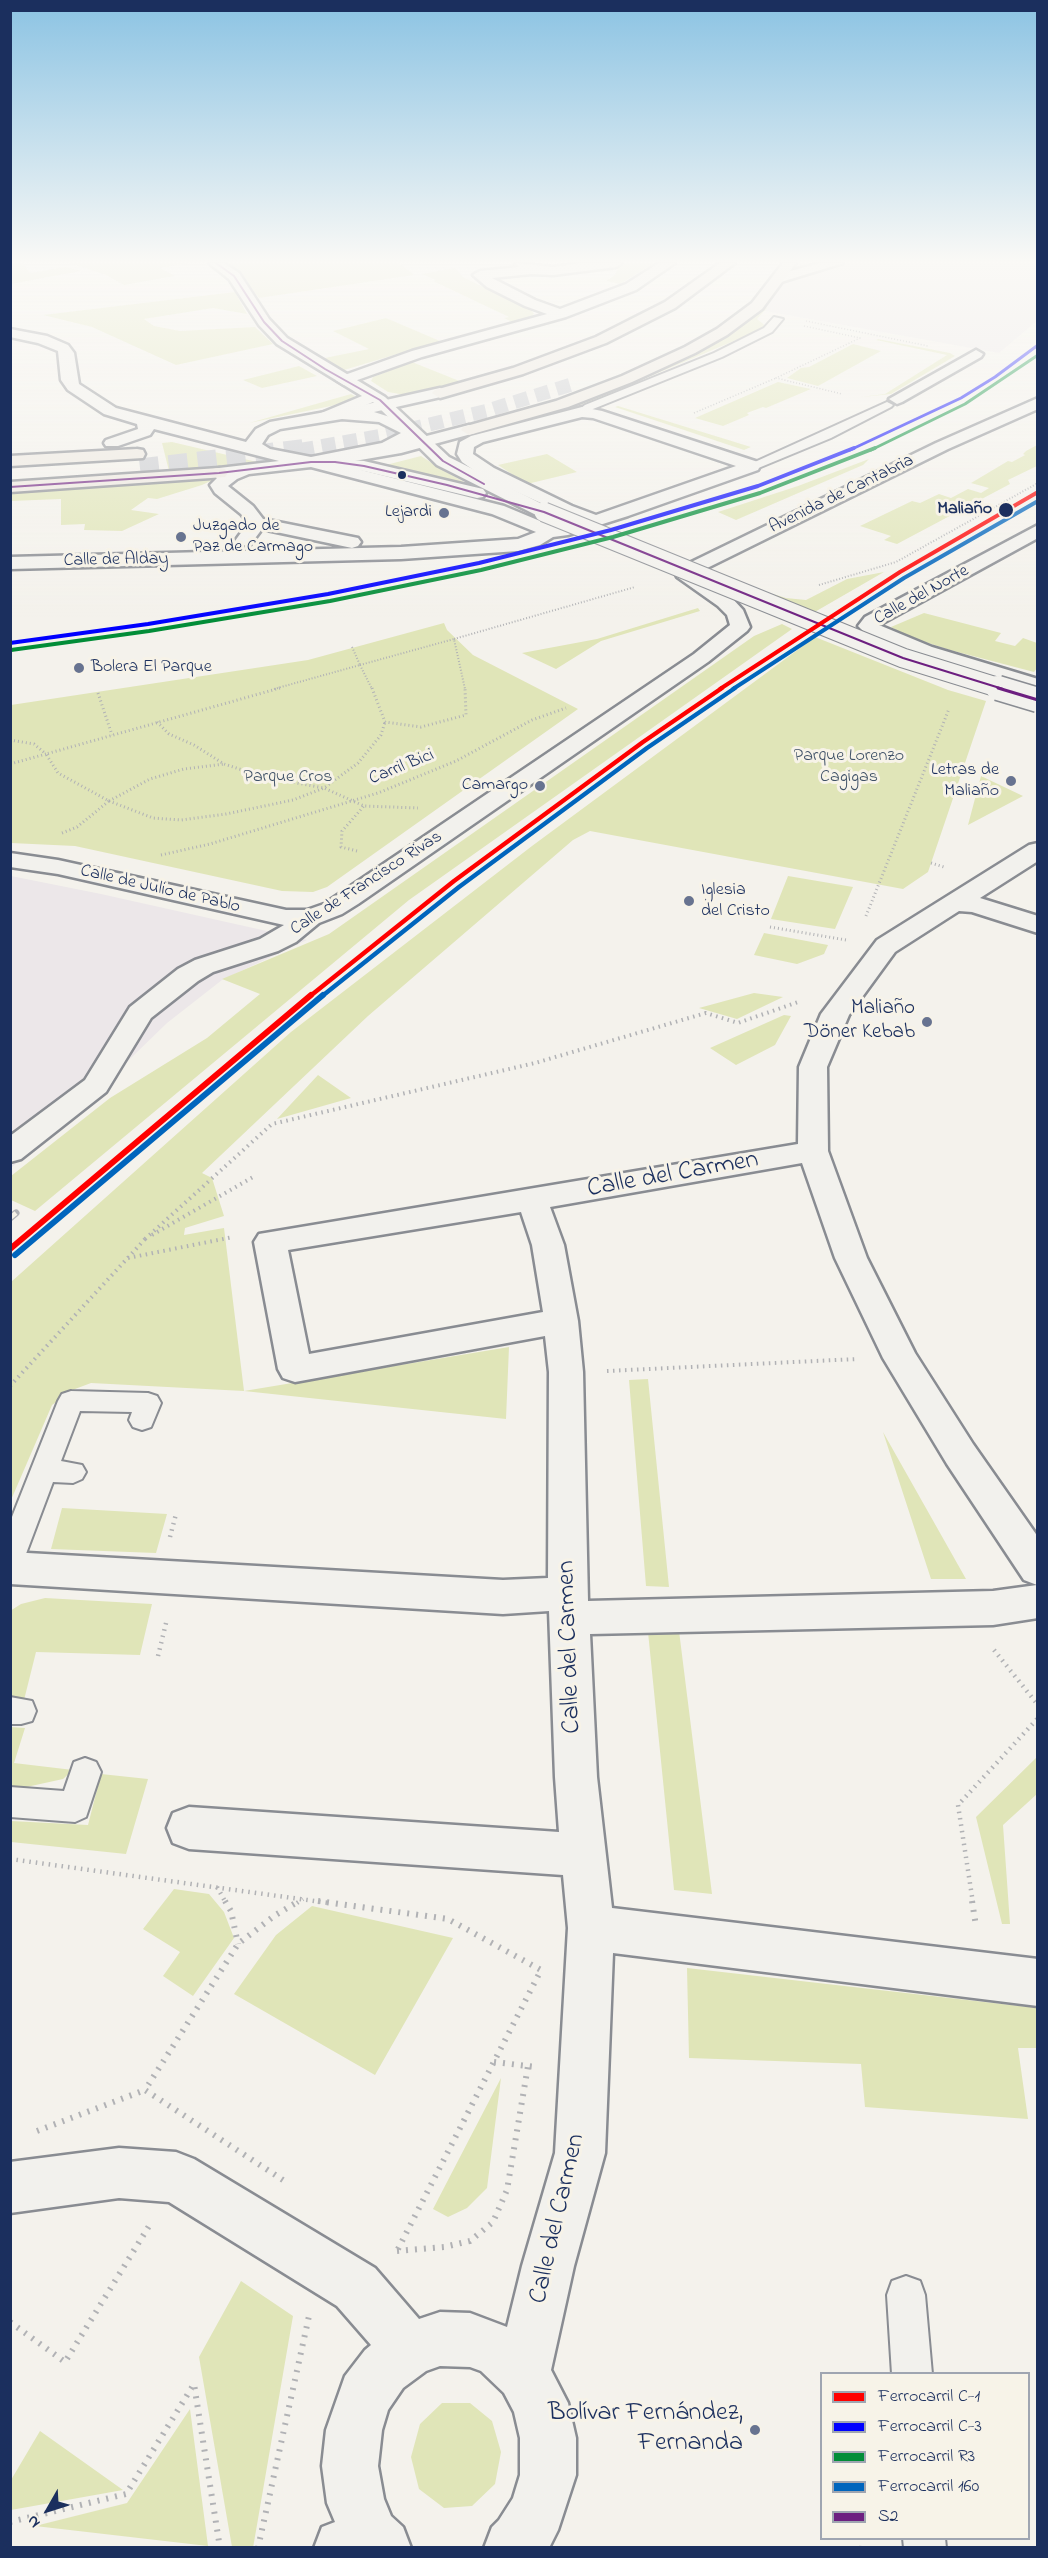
<!DOCTYPE html>
<html>
<head>
<meta charset="utf-8">
<style>
	body { margin:0 }
	#map { position:relative; width:1048px; height:2558px; overflow:hidden; background:#f4f2ec; font-family:"Indie Flower",sans-serif }
	canvas { display:block }
	.frame { position:absolute; inset:0; border:12px solid #1b2f5e; pointer-events:none }
	.legend { position:absolute; left:820px; top:2372px; width:210px; height:168px; box-sizing:border-box; background:#f7f3e8; border:2px solid #9fa5b1; margin:0; padding:8px 10px; list-style:none; font-size:18px; color:#1b2f5e }
	.legend li { display:flex; align-items:center; gap:12px; height:30px }
	.legend b { width:30px; border:2px solid #9fa5b1 }
	.north { position:absolute; left:18px; top:2480px; width:60px; height:60px; -webkit-text-stroke:4px #f7f3e8; paint-order:stroke; rotate:231deg; font-size:16px; font-weight:700; line-height:24px; text-align:center; color:#1b2f5e }
	.north::after { content:''; display:block; margin:auto; width:21px; height:27px; background:#1b2f5e; clip-path:polygon(50% 0,100% 100%,50% 72%,0 100%) }
</style>
</head>
<body>
<div id="map">
<canvas width="1048" height="2558"></canvas>
<div class="frame"></div>
<ul class="legend">
<li><b style="height:8px;background:#f00"></b>Ferrocarril C-1</li>
<li><b style="height:8px;background:#00f"></b>Ferrocarril C-3</li>
<li><b style="height:8px;background:#028d38"></b>Ferrocarril R3</li>
<li><b style="height:8px;background:#0065bd"></b>Ferrocarril 160</li>
<li><b style="height:8px;background:#6d1f80"></b>S2</li>
</ul>
<div class="north">N</div>
</div>
<script>
const g = document.querySelector('canvas').getContext('2d');
g.lineJoin = 'round';
function fillPath(path, color) { g.fillStyle = color; g.fill(path, 'evenodd'); }
const toPath = rows => new Path2D(rows.map(r => 'M' + r).join(''));
function trace(path, color, width, dash) { g.strokeStyle = color; g.lineWidth = width; g.lineCap = dash ? 'butt' : 'round'; g.setLineDash(dash || []); g.stroke(path); }
function label(font, color, halo, rows, align = 'center') {
  g.font = font + ' "Indie Flower",sans-serif'; g.lineWidth = 6; g.setLineDash([]); g.textBaseline = 'middle'; g.strokeStyle = halo; g.fillStyle = color; for (const [text, x, y, turn = 0] of rows) {
    g.save(); g.translate(x, y); g.rotate((+turn || 0) * Math.PI / 180); g.textAlign = isNaN(turn) ? turn : align; if (halo) g.strokeText(text, 0, 0); g.fillText(text, 0, 0); g.restore();
  }
}
const built = toPath([
	[800,263,1037,263,1037,321,999,353,759,310],
	[11,876,101,894,307,940,222,980,167,1023,99,1089,11,1168]
]);
const green = toPath([
	[11,263,23,263,30,273,66,267,81,271,11,284],
	[70,263,187,263,160,268,175,276,124,285,106,275],
	[220,263,399,263,414,275,259,298,241,276],
	[620,263,654,263,620,284,606,281,615,275],
	[455,268,463,277,532,311,534,314,531,317,512,322,504,318,509,317,433,281,436,280,422,274],
	[235,292,247,314,213,308,144,319,154,326,180,331,255,327,273,344,176,365,92,327,43,315],
	[764,306,767,308,757,319,767,327,587,403,466,436,570,406,629,383,718,341,755,316],
	[386,318,440,341,341,371,320,359,369,349,333,331],
	[878,339,950,353,955,356,891,394,861,397,885,394,947,355,876,340],
	[853,344,881,351,818,386,787,378,801,368,809,367],
	[412,362,462,382,405,395,388,392,371,381,373,377],
	[299,366,317,376,262,388,243,380],
	[778,382,811,389,766,408,763,407,747,413,749,415,723,426,695,418],
	[351,394,355,396,352,399,331,406,249,423],
	[618,406,751,447,744,450,615,407],
	[172,442,257,462,169,471,162,443],
	[1037,445,1037,466,1008,480,1010,484,897,544,884,540,891,536,860,526,912,501,920,503,939,494,951,498,968,489,981,493,989,488,971,483,1008,461,1012,462,1025,455,1023,454,1026,451],
	[547,454,577,472,527,484,498,465],
	[421,456,446,472,468,484,464,486,382,466],
	[869,459,863,465,736,520,718,512,798,486],
	[217,478,202,485,157,499,148,498,131,510,159,514,122,531,84,530,85,524,61,525,61,499,11,501,11,493],
	[884,572,813,613,773,594,786,598,806,600,847,579],
	[698,608,700,611,601,641,556,669,522,653,597,639],
	[924,613,1001,633,995,641,1015,646,1023,638,1037,643,1037,668,1034,672,950,650,907,636,891,627],
	[444,623,447,630,473,655,578,709,327,887,313,892,282,891,75,846,11,843,11,705,308,660],
	[782,624,792,629,409,900,35,1211,11,1200,11,1176,110,1098,207,1038,260,994,222,979,329,934,754,636],
	[815,637,948,690,986,701,928,872,903,889,590,831,573,840,368,1016,202,1173,212,1178,224,1216,185,1228,184,1235,224,1228,244,1391,509,1347,506,1419,244,1391,91,1383,75,1389,52,1405,11,1500,11,1282,291,1032,532,846],
	[981,776,1023,796,968,825],
	[788,876,853,887,835,929,771,919],
	[764,933,828,945,824,954,797,964,754,955],
	[754,993,783,997,737,1019,699,1008],
	[784,1015,791,1016,775,1045,736,1065,710,1048],
	[318,1075,351,1098,277,1119],
	[648,1379,669,1587,646,1586,629,1380],
	[883,1432,966,1579,931,1579],
	[62,1508,167,1514,156,1553,51,1549],
	[45,1598,152,1604,140,1655,36,1652,24,1700,11,1697,10,1611,21,1604],
	[679,1631,712,1894,674,1890,648,1632],
	[10,1727,25,1728,14,1763,73,1770,63,1779,22,1788,11,1787],
	[1037,1757,1037,1794,1003,1825,1010,1924,1002,1924,976,1817],
	[101,1774,148,1779,126,1854,11,1842,11,1821,88,1825],
	[174,1889,209,1894,224,1912,234,1938,193,1996,163,1976,180,1952,143,1929],
	[312,1906,453,1938,375,2075,234,1994,276,1935],
	[687,1968,1037,2008,1037,2048,1018,2048,1028,2119,865,2107,861,2064,689,2058],
	[501,2078,487,2188,467,2208,448,2217,433,2209],
	[241,2281,293,2316,253,2548,232,2547,199,2357],
	[442,2403,470,2403,492,2421,501,2452,495,2484,472,2506,444,2508,419,2489,411,2457,420,2424],
	[190,2409,208,2546,35,2526,127,2503],
	[40,2431,123,2490,11,2510,11,2480]
]);
const highwayTunnelFar1 = toPath([
	[300,450,385,435,486,411,573,384]
]);
const highwayTunnel = toPath([
	[140,468,308,448]
]);
const pathFar5 = toPath([
	[806,321,928,346],
	[804,326,860,338,776,378,842,394],
	[694,413,776,378]
]);
const pathFar4 = toPath([
	[819,585,896,562,1038,483],
	[454,639,635,587],
	[352,647,360,665],
	[360,665,372,689],
	[360,665,454,639,465,689],
	[274,689,360,665]
]);
const pathFar3 = toPath([
	[372,688,385,722,421,727,466,715,465,688],
	[98,693,112,735],
	[157,722,169,734,194,745,224,764,264,777,324,788,364,806,418,808],
	[10,740,34,744,46,754,10,764],
	[109,801,153,818,181,820,226,814,293,800,324,788,358,763,381,735,385,722],
	[109,801,150,779,184,769,224,764],
	[62,833,77,827,109,801,58,773,46,754,280,688],
	[357,851,341,847,342,831,364,806],
	[161,855,210,844,378,793,456,761,532,720,566,708],
	[931,863,944,867],
	[866,916,949,709],
	[770,927,846,940]
]);
const pathFar2 = toPath([
	[152,1235,253,1177],
	[145,1239,272,1124,535,1063,706,1013,738,1023,798,1002],
	[128,1258,233,1237],
	[607,1371,857,1359],
	[10,1386,146,1238]
]);
const pathFar1 = toPath([
	[170,1537,176,1514],
	[994,1650,1038,1705],
	[158,1656,167,1619],
	[10,1859,329,1903],
	[217,1887,226,1903],
	[297,1903,303,1899],
	[973,1903,958,1805,1038,1718]
]);
const path = toPath([
	[225,1901,231,1911,238,1944],
	[318,1901,448,1919,541,1970,397,2251,395,2250],
	[972,1901,976,1926],
	[494,2062,536,2067],
	[37,2131,145,2090],
	[283,2180,145,2090,238,1944,274,1916,299,1901],
	[397,2251,444,2247,470,2241,493,2222,507,2190,528,2066],
	[10,2322,65,2362,149,2226],
	[10,2522,126,2494,194,2384,220,2548],
	[258,2548,309,2316],
	[862,2548,863,2538]
]);
const lane = toPath([
	[774,317,783,319,772,332,722,357,593,409,586,414,582,415,576,412,585,405,714,353,764,328,774,317],
	[887,402,893,405,891,407,831,438,756,469,752,470,746,466,887,402],
	[71,1391,148,1393,157,1396,161,1403,151,1427,142,1430,133,1427,129,1420,132,1412,80,1411,61,1461,82,1465,86,1472,82,1479,73,1483,53,1482,24,1559,20,1567,10,1570,10,1522,58,1401,62,1394,71,1391],
	[10,1697,32,1701,36,1711,32,1721,21,1724,10,1724,10,1697],
	[85,1758,96,1762,101,1772,86,1817,75,1822,10,1817,10,1787,64,1791,74,1762,85,1758],
	[906,2276,920,2281,925,2295,932,2374,892,2374,887,2295,892,2281,906,2276],
	[903,2538,945,2538,946,2548,904,2548,903,2538]
]);
const street = toPath([
	[515,263,553,267,582,263,622,263,616,267,553,275,531,274,492,278,535,300,560,309,626,284,659,263,675,263,636,290,566,317,422,357,349,383,344,385,336,380,339,377,412,351,547,314,525,306,487,287,473,275,480,271,519,267,515,263],
	[820,263,843,263,781,282,774,278,776,275,820,263],
	[10,329,47,336,68,345,74,353,79,384,116,408,246,442,256,429,270,422,342,409,352,410,359,406,440,388,445,390,448,393,445,396,374,412,406,422,421,434,415,439,469,425,475,427,477,430,475,433,401,453,337,464,504,506,552,526,578,520,482,476,462,462,457,454,460,442,471,436,582,407,602,411,758,462,760,466,758,470,628,516,568,535,553,537,540,545,518,551,401,559,10,569,10,557,401,547,518,539,536,532,492,514,311,467,249,474,237,479,228,486,253,506,263,519,358,538,361,542,358,546,352,548,262,529,250,545,238,545,235,541,248,523,241,514,215,493,210,485,217,478,210,473,213,469,219,468,279,461,154,429,150,435,118,446,106,446,104,443,106,440,138,429,137,424,104,414,68,390,61,380,58,351,38,343,10,337,10,329],
	[582,417,593,418,736,466,596,515,572,506,494,468,473,454,474,447,483,442,582,417],
	[342,419,379,422,401,433,382,443,311,457,270,449,262,444,268,435,280,429,342,419],
	[976,350,983,354,981,357,902,402,897,404,889,399,976,350],
	[1038,398,1038,409,948,449,697,573,732,598,743,610,750,627,747,631,708,662,358,904,342,914,319,923,296,942,278,951,213,972,198,981,151,1018,106,1092,21,1159,10,1162,10,1136,85,1080,130,1007,178,969,195,960,260,939,284,925,58,874,10,867,10,853,58,860,286,910,307,910,324,904,694,654,730,625,727,615,718,606,677,577,675,573,677,569,936,443,1038,398],
	[1038,525,1038,538,879,625,932,647,1038,679,1038,692,918,655,866,634,858,626,865,617,1038,525],
	[1038,843,1038,861,980,898,1038,916,1038,933,972,912,959,911,895,952,849,1015,827,1067,828,1151,867,1258,915,1353,973,1444,1038,1537,1038,1618,993,1625,590,1634,597,1777,612,1908,1038,1959,1038,2006,613,1953,605,2153,574,2266,551,2370,568,2403,576,2438,576,2475,558,2530,549,2548,484,2548,492,2527,499,2520,513,2498,520,2475,520,2438,514,2412,504,2393,481,2371,470,2367,440,2366,426,2371,403,2388,388,2410,382,2430,378,2466,384,2499,391,2516,403,2527,411,2548,314,2548,322,2527,335,2522,327,2503,322,2466,326,2430,345,2376,365,2350,371,2345,337,2306,169,2202,119,2198,10,2213,10,2162,119,2148,176,2152,194,2159,375,2268,419,2319,440,2312,470,2313,507,2327,522,2266,555,2153,568,1928,563,1875,189,1849,173,1843,167,1828,173,1813,189,1807,559,1832,555,1777,549,1611,503,1614,10,1584,10,1552,503,1580,548,1578,549,1372,545,1336,295,1382,283,1378,278,1369,254,1242,259,1234,798,1144,799,1067,821,1014,877,940,1029,845,1038,843],
	[802,1163,835,1258,883,1358,947,1464,1024,1580,1037,1585,993,1591,588,1601,583,1372,578,1321,564,1245,550,1207,802,1163],
	[521,1212,532,1245,543,1312,309,1354,288,1250,521,1212]
]);
const secondary = toPath([
	[209,263,224,263,239,273,269,319,287,338,385,397,449,457,550,508,553,512,550,516,538,516,437,465,373,402,331,420,319,420,317,417,319,414,362,396,277,344,259,325,229,279,209,263],
	[311,457,364,461,483,489,486,493,483,497,477,498,364,471,305,466,303,462,305,458,311,457]
]);
const highway = toPath([
	[720,263,735,263,675,308,606,343,523,374,440,398,432,393,435,390,513,368,596,337,665,302,720,263],
	[783,263,796,263,762,309,727,335,695,353,632,382,568,407,469,435,461,430,463,427,556,401,622,376,685,347,717,329,752,303,783,263],
	[137,449,143,450,145,454,143,458,10,466,10,456,137,449],
	[219,468,225,469,228,473,225,477,10,492,10,482,219,468]
]);
const rail = toPath([
	[10,1218,16,1213]
]);
const secondaryBridgeFar1 = toPath([
	[544,512,903,658,1003,689]
]);
const secondaryBridge = toPath([
	[998,688,1038,700]
]);
const bus1Far1 = toPath([
	[216,263,234,276,264,322,282,341,325,369,380,400,443,461,484,484],
	[10,487,219,473,311,462,335,462,364,466,447,485,544,512,903,658,1003,689]
]);
const bus1 = toPath([
	[998,688,1038,700]
]);
const rail1Far2 = toPath([
	[720,689,900,572,1038,492]
]);
const rail1Far1 = toPath([
	[309,997,454,881,643,742,722,688]
]);
const rail1 = toPath([
	[10,1249,311,995]
]);
const rail2Far1 = toPath([
	[850,450,961,398,995,377,1038,345]
]);
const rail2 = toPath([
	[10,643,148,624,328,594,479,563,611,530,758,486,854,448]
]);
const rail3Far1 = toPath([
	[871,450,965,404,1038,355]
]);
const rail3 = toPath([
	[11,650,149,631,330,601,481,570,613,537,760,493,875,448]
]);
const rail4Far2 = toPath([
	[733,689,904,578,1038,501]
]);
const rail4Far1 = toPath([
	[321,997,459,887,647,748,735,688]
]);
const rail4 = toPath([
	[15,1255,323,995]
]);
const markers = [
	[402,475,5,"#1b2f5e"],
	[1006,510,8,"#1b2f5e"],
	[444,513,6,"#677390"],
	[181,537,6,"#677390"],
	[79,668,6,"#677390"],
	[1011,781,6,"#677390"],
	[540,786,6,"#677390"],
	[689,901,6,"#677390"],
	[927,1022,6,"#677390"],
	[755,2430,6,"#677390"]
];
const farStreetnames = [
	["Avenida de Cantabria",842,495,-26],
	["Calle de Alday",116,561,-1],
	["Calle del Norte",922,596,-29],
	["Carril Bici",402,768,-22],
	["Calle de Francisco Rivas",367,884,-33],
	["Calle de Julio de Pablo",160,890,13]
];
const farStopnames = [
	["Maliaño",992,510]
];
const farPoinames = [
	["Lejardi",432,513],
	["Juzgado de",193,527,"left"],
	["Paz de Carmago",193,548,"left"],
	["Bolera El Parque",91,668,"left"],
	["Letras de",999,771],
	["Maliaño",999,792],
	["Camargo",528,786],
	["Iglesia",701,891,"left"],
	["del Cristo",701,912,"left"]
];
const farParknames = [
	["Parque Lorenzo",849,757],
	["Cagigas",849,778],
	["Parque Cros",288,778]
];
const poiNames = [
	["Maliaño",915,1010],
	["Döner Kebab",915,1034]
];
const nearStreetnames = [
	["Calle del Carmen",673,1176,-10],
	["Calle del Carmen",571,1647,-92],
	["Calle del Carmen",559,2219,-77]
];
const nearPoinames = [
	["Bolívar Fernández,",743,2415],
	["Fernanda",743,2445]
];
fillPath(built, '#ece7e9');
fillPath(green, '#e0e5b8');
trace(highwayTunnelFar1, '#c9cbd0', 14, [14, 8]);
trace(highwayTunnel, '#c9cbd0', 19, [19, 10]);
trace(lane, '#898c92', 4);
trace(street, '#898c92', 5);
trace(secondary, '#898c92', 5);
trace(highway, '#898c92', 5);
trace(pathFar5, '#b1b2b5', 1.5, [1, 2]);
trace(pathFar4, '#b1b2b5', 2, [1, 2]);
trace(pathFar3, '#b1b2b5', 3, [1, 3]);
trace(pathFar2, '#b1b2b5', 4, [1.5, 4.5]);
trace(pathFar1, '#b1b2b5', 4.5, [1.5, 5]);
trace(path, '#b1b2b5', 6, [2, 7]);
fillPath(lane, '#f2f1ed');
fillPath(street, '#f2f1ed');
fillPath(secondary, '#f2f1ed');
fillPath(highway, '#ede8e0');
trace(rail, '#b1b2b5', 7);
trace(rail, '#f7f3e8', 4.5, [13]);
trace(secondaryBridgeFar1, '#898c92', 21, []);
trace(secondaryBridge, '#898c92', 27, []);
trace(secondaryBridgeFar1, '#f2f1ed', 19);
trace(secondaryBridge, '#f2f1ed', 24);
trace(bus1Far1, '#6d1f80', 2);
trace(bus1, '#6d1f80', 3);
trace(rail1Far2, '#f00', 4);
trace(rail1Far1, '#f00', 4.5);
trace(rail1, '#f00', 6);
trace(rail2Far1, '#00f', 3);
trace(rail2, '#00f', 4);
trace(rail3Far1, '#028d38', 3);
trace(rail3, '#028d38', 4);
trace(rail4Far2, '#0065bd', 4);
trace(rail4Far1, '#0065bd', 4.5);
trace(rail4, '#0065bd', 6);
const sky = g.createLinearGradient(0, 0, 0, 622);
sky.addColorStop(0, '#8bc3e3');
sky.addColorStop(0.42, '#faf9f6');
sky.addColorStop(1, '#faf9f600');
g.fillStyle = sky;
g.fillRect(0, 0, 1048, 622);
for (const [x, y, r, color] of markers) { const dot = new Path2D(); dot.arc(x, y, r, 0, 2 * Math.PI); g.fillStyle = color; g.fill(dot); trace(dot, '#f7f3e8', 2); }
label('18px', '#1b2f5e', '#f7f3e8', farStreetnames);
label('bold 18px', '#1b2f5e', '#f7f3e8', farStopnames, 'right');
label('18px', '#1b2f5e', '#f7f3e8', farPoinames, 'right');
label('18px', '#3f5167', '#f7f3e8', farParknames);
label('21px', '#1b2f5e', '#f7f3e8', poiNames, 'right');
label('26px', '#1b2f5e', '#f7f3e8', nearStreetnames);
label('26px', '#1b2f5e', '#f7f3e8', nearPoinames, 'right');
</script>
</body>
</html>
